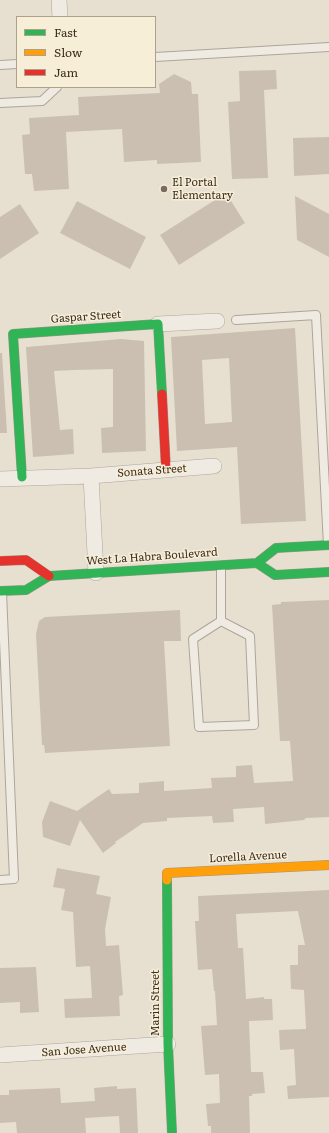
<!DOCTYPE html>
<html>
<head>
<meta charset="utf-8">
<style>
	body { margin:0 }
	#map { position:relative; width:329px; height:1133px; overflow:hidden; background:#e7e0d1; font-family:Literata,serif }
	canvas { display:block }
	.legend { position:absolute; left:16px; top:16px; width:140px; height:72px; box-sizing:border-box; background:#f7eed8; border:1px solid #ada18e; margin:0; padding:5px 7px; list-style:none; font-size:12px; color:#3d2e20 }
	.legend li { display:flex; align-items:center; gap:8px; height:20px }
	.legend b { width:20px; border:1px solid #ada18e }
</style>
</head>
<body>
<div id="map">
<canvas width="329" height="1133"></canvas>
<ul class="legend">
<li><b style="height:5px;background:#30b455"></b>Fast</li>
<li><b style="height:5px;background:#ff9f0a"></b>Slow</li>
<li><b style="height:5px;background:#e5322d"></b>Jam</li>
</ul>
</div>
<script>
const g = document.querySelector('canvas').getContext('2d');
g.lineJoin = 'round';
function fillPath(path, color) { g.fillStyle = color; g.fill(path, 'evenodd'); }
const toPath = rows => new Path2D(rows.map(r => 'M' + r).join(''));
function trace(path, color, width, dash) { g.strokeStyle = color; g.lineWidth = width; g.lineCap = dash ? 'butt' : 'round'; g.setLineDash(dash || []); g.stroke(path); }
function label(font, color, halo, rows, align = 'center') {
  g.font = font + ' Literata,serif'; g.lineWidth = 3; g.setLineDash([]); g.textBaseline = 'middle'; g.strokeStyle = halo; g.fillStyle = color; for (const [text, x, y, turn = 0] of rows) {
    g.save(); g.translate(x, y); g.rotate((+turn || 0) * Math.PI / 180); g.textAlign = isNaN(turn) ? turn : align; if (halo) g.strokeText(text, 0, 0); g.fillText(text, 0, 0); g.restore();
  }
}
const building = toPath([
	[276,70,277,89,264,90,268,178,232,179,228,102,240,101,239,71],
	[174,74,191,82,192,94,198,94,201,162,157,164,157,160,124,162,122,129,66,132,69,189,34,191,32,174,25,174,22,135,30,134,29,118,79,115,78,97,160,93,159,84],
	[329,137,329,174,294,176,293,138],
	[226,193,245,223,179,265,160,235],
	[295,196,329,214,329,257,297,240],
	[77,201,146,237,130,269,60,233],
	[20,204,39,233,0,259,0,217],
	[295,328,306,521,241,524,237,447,177,451,171,337],
	[229,358,232,422,205,424,202,360],
	[121,339,144,341,146,451,102,453,101,428,113,427,113,369,74,370,54,371,60,430,73,429,74,454,33,457,26,347],
	[0,353,2,353,7,433,0,433],
	[329,600,329,817,306,818,304,820,265,824,264,807,233,809,234,822,213,823,212,816,167,818,167,821,143,823,115,842,116,843,103,853,80,820,70,846,43,837,42,822,50,801,77,811,109,789,112,794,139,793,139,783,164,781,164,791,212,788,211,778,236,777,236,766,252,765,254,783,293,781,290,741,280,741,272,605,281,604,281,602],
	[180,610,181,641,164,641,170,746,45,753,44,745,42,745,36,634,39,621,45,617],
	[57,868,100,876,96,894,111,897,105,929,106,946,119,945,123,995,119,996,120,1016,65,1018,64,999,92,998,90,966,76,967,73,912,61,910,65,889,53,887],
	[329,890,329,1097,288,1099,287,1086,296,1085,294,1049,280,1050,279,1030,306,1029,304,990,291,989,290,965,298,965,298,945,305,945,298,911,236,914,238,948,243,948,246,999,264,997,264,999,272,999,273,1020,249,1021,251,1072,263,1072,265,1093,252,1094,252,1096,249,1096,250,1133,211,1133,211,1126,208,1126,206,1104,220,1103,219,1074,205,1075,201,1026,217,1025,215,991,214,991,212,969,198,970,195,921,199,921,198,896],
	[36,967,39,1012,20,1013,20,1002,0,1003,0,968],
	[117,1086,117,1089,136,1088,138,1133,120,1133,119,1116,85,1118,86,1133,17,1133,16,1122,0,1123,0,1095,9,1095,9,1090,60,1088,61,1103,95,1101,94,1088]
]);
const lane = toPath([
	[155,57,329,47],
	[0,65,17,64],
	[0,103,42,101,57,87],
	[236,320,316,315,328,545],
	[221,566,221,621,250,636,254,725,199,727,193,639,221,621],
	[0,880,14,879,2,592]
]);
const street = toPath([
	[59,0,60,17],
	[158,324,217,321],
	[0,479,91,476],
	[96,573,91,476,214,466],
	[0,1055,168,1044]
]);
const fast = toPath([
	[22,477,13,334,158,324,162,394],
	[257,563,275,575,329,572],
	[0,591,26,590,49,576,257,563,276,548,329,545],
	[167,880,168,1044,172,1133]
]);
const slow = toPath([
	[167,880,167,873,329,865]
]);
const jam = toPath([
	[162,394,166,470],
	[0,561,26,560,49,576]
]);
const markers = [
	[164,189,4,"#786c5e"]
];
const poiNames = [
	["El Portal",172,183],
	["Elementary",172,196]
];
const streetNames = [
	["Gaspar Street",86,317,-4],
	["Sonata Street",152,471,-4],
	["West La Habra Boulevard",152,557,-4],
	["Lorella Avenue",248,857,-3],
	["Marin Street",156,1003,-90],
	["San Jose Avenue",84,1050,-4]
];
fillPath(building, '#cbbfb2');
trace(lane, '#ada599', 10);
trace(street, '#ada599', 16);
trace(fast, '#9c958a', 10);
trace(slow, '#9c958a', 10);
trace(jam, '#9c958a', 10);
trace(lane, '#efebe3', 8);
trace(street, '#efebe3', 15);
trace(fast, '#30b455', 9);
trace(slow, '#ff9f0a', 9);
trace(jam, '#e5322d', 9);
for (const [x, y, r, color] of markers) { const dot = new Path2D(); dot.arc(x, y, r, 0, 2 * Math.PI); g.fillStyle = color; g.fill(dot); trace(dot, '#f7eed8', 1.5); }
label('11px', '#3d2e20', '#f7eed8', poiNames, 'left');
label('11px', '#3d2e20', '#f7eed8', streetNames);
</script>
</body>
</html>
